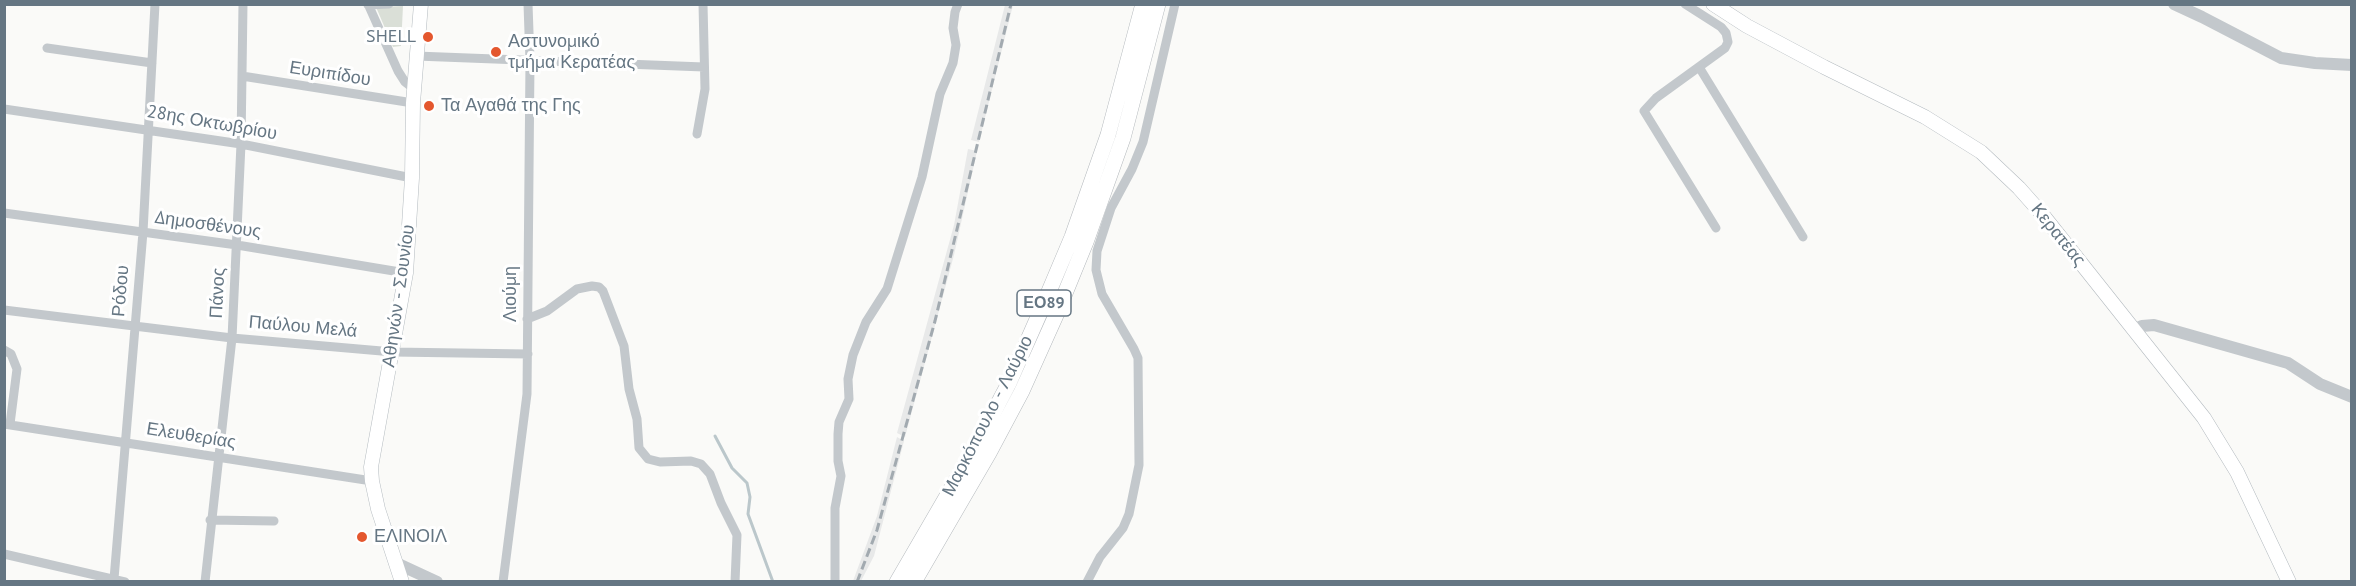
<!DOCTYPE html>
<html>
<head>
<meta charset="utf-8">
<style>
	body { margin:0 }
	#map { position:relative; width:2356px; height:586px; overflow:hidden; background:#fafaf8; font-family:"PT Sans",sans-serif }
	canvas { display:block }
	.frame { position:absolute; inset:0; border:6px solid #657683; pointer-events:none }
</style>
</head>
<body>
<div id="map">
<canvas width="2356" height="586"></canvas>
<div class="frame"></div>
</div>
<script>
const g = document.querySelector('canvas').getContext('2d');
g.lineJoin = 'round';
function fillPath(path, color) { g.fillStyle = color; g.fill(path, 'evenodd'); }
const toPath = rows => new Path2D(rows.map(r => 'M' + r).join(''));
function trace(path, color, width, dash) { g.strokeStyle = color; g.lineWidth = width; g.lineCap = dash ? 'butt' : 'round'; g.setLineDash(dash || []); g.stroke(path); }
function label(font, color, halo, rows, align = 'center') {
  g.font = font + ' "PT Sans",sans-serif'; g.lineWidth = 6; g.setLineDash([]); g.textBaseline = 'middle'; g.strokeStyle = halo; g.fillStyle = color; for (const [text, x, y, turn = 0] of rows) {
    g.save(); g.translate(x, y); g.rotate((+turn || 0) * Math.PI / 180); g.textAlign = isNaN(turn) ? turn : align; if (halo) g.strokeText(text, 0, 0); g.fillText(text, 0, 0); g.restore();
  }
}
const built = toPath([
	[1005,5,1013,5,979,142,971,140],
	[968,149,977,151,954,255,905,437,897,433,954,225],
	[897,437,904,441,874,556,861,581,853,581,877,516]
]);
const green = toPath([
	[403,6,401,46,393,47,376,7]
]);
const stream = toPath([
	[715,436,732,468,747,483,750,497,748,514,773,582]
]);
const minor = toPath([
	[368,4,398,71,405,82,414,89],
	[1685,4,1721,27,1726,33,1728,42,1725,48,1656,98,1644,111,1716,228],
	[368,5,389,4],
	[47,48,152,63],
	[416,56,704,67],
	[1699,67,1803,237],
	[242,76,413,103],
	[4,109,241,144,412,178],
	[697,134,705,89,703,4],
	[4,213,237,245,406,273],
	[4,310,232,338,393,352,528,354],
	[527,319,547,311,577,289,592,286,599,287,603,291,624,346,629,389,637,419,639,448,648,459,660,462,691,461,701,464,710,474,721,503,737,535,735,582],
	[4,350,11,354,17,369,10,424],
	[4,424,372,481],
	[210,520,274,521],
	[4,554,125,582],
	[114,579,143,232,155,4],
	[205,582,232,338,241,144,243,4],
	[503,582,527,394,530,61,528,4],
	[835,582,835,508,841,476,838,461,838,434,839,422,849,399,848,379,853,355,866,322,887,289,922,177,940,94,953,63,956,45,953,28,955,12,958,4],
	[1087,582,1100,557,1123,528,1129,514,1139,465,1138,358,1134,349,1102,294,1096,270,1097,251,1111,208,1132,169,1143,142,1175,4]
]);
const tertiary = toPath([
	[2174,4,2202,17,2281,58,2315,63,2352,65],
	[2133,330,2142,326,2154,325,2288,363,2320,384,2352,397],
	[396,563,437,582]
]);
const secondary = toPath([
	[1713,4,1747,26,1824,67,1925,117,1981,152,2019,188,2042,214,2204,418,2237,472,2289,582],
	[402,582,378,509,372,481,371,467,406,273,412,178,413,103,421,4]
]);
const trunk = toPath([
	[897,582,976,446,1009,383,1042,308,1072,237,1108,135,1143,4],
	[914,582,989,453,1022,391,1057,313,1086,242,1123,138,1158,4]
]);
const rail = toPath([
	[857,582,877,530,935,321,1011,4]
]);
const markers = [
	[428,37,6,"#e4572e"],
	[496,52,6,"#e4572e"],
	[429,106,6,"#e4572e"],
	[362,537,6,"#e4572e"]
];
const shields = [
	[1044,303,54]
];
const shieldNames = [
	["ΕΟ89",1044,303]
];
const poiNames = [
	["SHELL",416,37,"right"],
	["Αστυνομικό",508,42],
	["τμήμα Κερατέας",508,63],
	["Τα Αγαθά της Γης",441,106],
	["ΕΛΙΝΟΙΛ",374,537]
];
const streetNames = [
	["Ευριπίδου",330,74,9],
	["28ης Οκτωβρίου",212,123,10],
	["Δημοσθένους",208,225,8],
	["Κερατέας",2058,235,51],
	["Ρόδου",121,291,-85],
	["Πάνος",218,293,-87],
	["Λιούμη",511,294,-90],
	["Αθηνών - Σουνίου",399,296,-82],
	["Παύλου Μελά",303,327,5],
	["Μαρκόπουλο - Λαύριο",988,416,-63],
	["Ελευθερίας",191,436,9]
];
fillPath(built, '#e8e9e9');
fillPath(green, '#dadfd7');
trace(stream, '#bbc7cb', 3);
trace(secondary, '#b3babf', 15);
trace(trunk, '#b4b9bd', 16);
trace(minor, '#c3c8cc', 9);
trace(tertiary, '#c3c8cc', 12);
trace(secondary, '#fff', 14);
trace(trunk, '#fff', 15);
trace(rail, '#a2aab0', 3, [9, 4.5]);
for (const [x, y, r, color] of markers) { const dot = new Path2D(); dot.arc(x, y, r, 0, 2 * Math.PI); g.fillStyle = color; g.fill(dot); trace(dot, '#fff', 2); }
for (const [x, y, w] of shields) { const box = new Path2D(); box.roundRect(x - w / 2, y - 13, w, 26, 4.5); g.fillStyle = '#fff'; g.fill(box); trace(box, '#657683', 1.5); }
label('bold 16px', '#657683', null, shieldNames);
label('18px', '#657683', '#fff', poiNames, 'left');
label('18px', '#657683', '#fff', streetNames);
</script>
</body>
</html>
